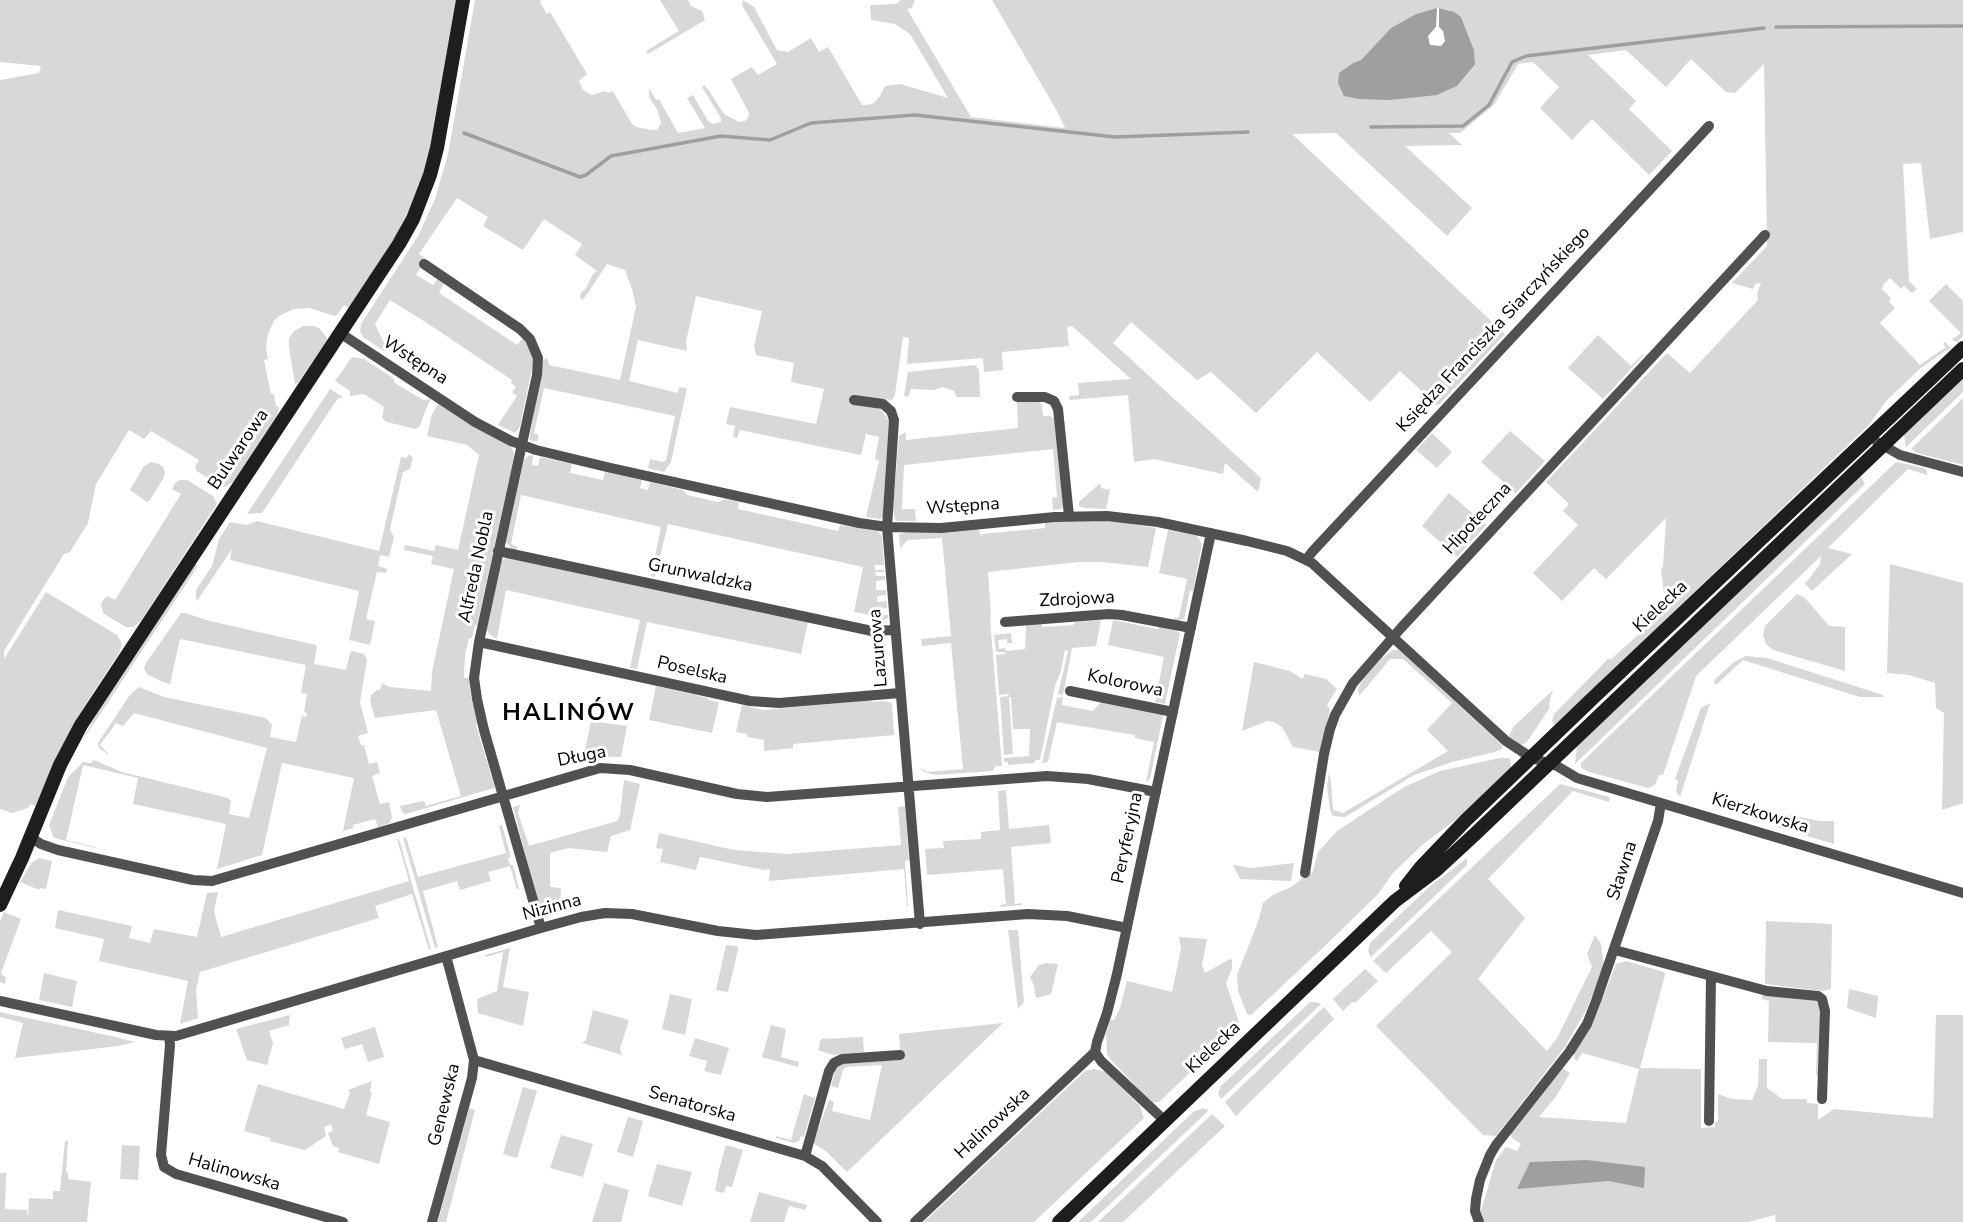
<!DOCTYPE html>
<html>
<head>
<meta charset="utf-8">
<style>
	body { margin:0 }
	canvas { display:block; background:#fff }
</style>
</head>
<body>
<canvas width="1963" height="1222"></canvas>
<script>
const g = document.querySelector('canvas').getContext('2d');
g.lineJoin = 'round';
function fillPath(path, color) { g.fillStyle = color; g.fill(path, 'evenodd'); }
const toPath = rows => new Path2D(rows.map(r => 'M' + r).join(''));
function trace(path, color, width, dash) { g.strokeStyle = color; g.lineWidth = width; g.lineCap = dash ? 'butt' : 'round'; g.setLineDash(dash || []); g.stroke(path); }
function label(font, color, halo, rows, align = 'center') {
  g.font = font + ' "Nunito Sans",sans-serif'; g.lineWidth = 6; g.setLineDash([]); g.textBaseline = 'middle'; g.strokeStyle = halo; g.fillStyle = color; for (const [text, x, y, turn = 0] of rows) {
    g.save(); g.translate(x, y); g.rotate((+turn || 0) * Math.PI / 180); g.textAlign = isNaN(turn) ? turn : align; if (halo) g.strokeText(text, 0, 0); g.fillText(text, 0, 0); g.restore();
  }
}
const green = toPath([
	[0,0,456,0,428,158,416,197,395,238,349,308,344,305,337,315,335,316,309,308,294,309,279,316,274,321,268,334,266,347,268,359,264,360,271,394,274,394,276,406,279,407,278,414,233,482,225,487,218,485,197,471,195,467,199,460,151,431,144,439,129,430,96,484,88,523,70,552,64,554,4,651,4,659,46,592,117,635,122,644,119,653,82,710,67,737,35,806,31,804,28,808,12,813,0,809,0,80,39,73,41,66,0,62],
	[475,0,541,0,540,2,547,14,550,12,587,74,579,81,583,90,592,95,604,91,609,93,611,91,614,93,632,124,636,127,652,130,657,130,661,123,657,109,649,97,649,88,656,100,659,99,678,133,705,128,687,98,693,95,708,121,713,124,721,122,721,118,702,87,705,85,724,114,739,122,745,121,748,118,749,113,731,79,752,67,758,75,777,64,742,5,743,0,754,7,777,50,788,52,811,38,819,52,828,47,862,105,867,105,874,103,880,96,885,86,900,84,948,98,910,34,895,24,871,20,870,5,896,4,901,0,915,0,912,8,907,9,971,117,1065,128,1057,111,992,0,1963,0,1963,232,1930,239,1921,163,1903,164,1909,281,1917,289,1912,293,1904,286,1901,289,1890,278,1883,285,1882,289,1891,298,1889,301,1895,308,1880,323,1920,365,1946,347,1943,344,1945,342,1951,348,1945,351,1921,368,1887,400,1869,425,1555,725,1552,721,1554,714,1609,658,1610,660,1666,610,1661,569,1663,567,1666,518,1606,579,1594,568,1562,601,1533,573,1578,525,1563,511,1569,504,1546,482,1667,353,1690,373,1758,300,1757,293,1761,283,1755,284,1753,289,1732,283,1767,246,1764,64,1735,93,1726,92,1691,59,1666,87,1626,50,1588,55,1636,101,1629,109,1672,151,1649,175,1592,119,1572,140,1540,108,1559,87,1533,62,1518,64,1494,105,1460,133,1449,133,1462,145,1405,146,1472,208,1447,236,1336,133,1292,134,1505,334,1438,406,1400,371,1370,402,1317,352,1256,413,1211,372,1197,380,1131,322,1113,343,1261,478,1258,492,1225,463,1223,474,1154,459,1134,462,1128,395,1070,400,1069,396,1079,395,1078,383,1131,379,1072,326,1067,327,1069,346,1002,352,1003,370,984,372,983,358,907,364,909,338,903,337,895,395,892,400,854,396,881,410,889,421,883,517,880,519,866,517,879,461,875,459,879,437,866,434,861,455,740,430,737,438,733,437,735,426,726,424,730,407,816,424,824,389,791,382,794,363,756,355,754,347,762,311,696,296,686,342,687,351,638,340,629,381,678,393,679,387,687,388,671,462,664,472,648,468,650,459,662,462,666,460,675,416,544,388,534,433,539,435,537,442,529,440,543,361,546,358,548,359,549,365,620,380,636,307,632,289,625,270,607,264,583,300,580,298,581,292,585,290,593,274,597,271,575,255,582,244,544,219,523,250,483,226,488,217,457,198,419,254,426,259,416,275,433,285,437,279,444,283,439,293,517,345,523,338,533,352,533,364,520,426,517,431,515,433,498,425,517,396,512,392,516,387,511,383,512,380,427,323,390,300,375,324,383,341,388,345,384,351,363,337,360,331,361,324,418,236,435,199,448,154],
	[1438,8,1448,10,1461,17,1474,50,1475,66,1457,86,1437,95,1339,73,1353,63,1361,60,1391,28,1416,14],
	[660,0,688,0,691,6,702,11,705,20,648,54,646,51,679,31],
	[1946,284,1963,301,1963,336,1957,342,1952,340,1961,333,1929,301],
	[303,326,314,326,319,328,327,338,326,342,298,383,295,384,289,348,289,338,294,331],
	[1598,335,1631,366,1643,354,1644,355,1603,399,1568,368],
	[352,357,364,359,393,378,395,383,423,400,431,399,426,409,420,426,415,429,387,422,382,418,384,407,364,394,350,396,350,391,335,381],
	[975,365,979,370,980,397,957,397,954,391,943,387,935,390,911,389,908,397,904,396,908,372],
	[1963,377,1963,392,1906,447,1904,435,1908,430],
	[330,389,343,397,338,398,262,513,247,514],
	[1963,398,1963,465,1917,453,1911,449],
	[1039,401,1042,405,1043,416,1050,416,1054,418,1063,505,1061,509,1053,510,1052,498,1057,497,1053,449,904,465,902,509,915,509,916,521,897,521,895,519,893,509,899,436,906,432,906,440,1018,428,1017,402],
	[438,404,475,428,511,446,514,453,513,461,477,625,475,625,472,638,469,638,465,655,464,678,469,678,470,693,478,724,476,725,494,785,494,788,406,814,403,813,400,806,424,801,426,806,461,796,436,710,375,718,370,700,371,695,377,690,380,690,382,683,390,687,431,691,432,672,454,569,431,564,433,556,404,550,405,545,434,551,436,545,458,550,479,455,467,445,427,436,432,414],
	[1510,431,1545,461,1516,493,1481,462],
	[1432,433,1452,452,1437,468,1416,450],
	[409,454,413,458,410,469,403,472,390,529,394,537,389,557,380,555,378,566,387,569,386,573,377,572,366,619,375,621,370,645,349,640,359,591,230,560,232,549,197,601,196,599,196,590,212,566,219,539,230,522,246,525,257,521,379,551,401,457,407,458],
	[533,455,532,465,538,466,540,457,572,464,570,473,580,475,603,480,605,472,642,480,640,488,648,490,650,482,683,490,687,495,718,502,725,499,739,502,738,509,838,531,840,525,878,531,882,536,884,565,875,565,875,570,884,570,884,572,875,572,876,576,885,576,885,580,876,581,876,590,886,590,886,595,877,596,877,602,887,601,887,608,878,609,879,615,888,615,888,618,879,623,876,616,854,612,863,567,668,524,655,577,651,576,661,527,521,495,511,544,518,547,516,550,512,549,506,542,524,460,528,456],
	[151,462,159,464,163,467,165,472,163,479,150,500,147,502,130,490,144,466],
	[1896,462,1924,468,1927,471,1927,475,1908,469,1828,548,1852,554,1812,591,1805,584,1820,564,1821,556,1696,676,1663,775,1659,775,1655,785,1648,788,1589,772,1581,768,1581,763],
	[1860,475,1865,484,1575,764,1577,746],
	[180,480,187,480,213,496,217,504,141,621,133,627,126,627,104,614,101,606,102,602,107,596,115,600,181,494,172,489,176,482],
	[1099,484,1101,485,1101,488,1110,490,1106,509,1085,508,1079,506,1079,502],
	[1449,493,1486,525,1457,557,1422,526],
	[1070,521,1114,521,1156,528,1148,567,1102,562,1078,562,988,572,991,615,990,618,1002,766,996,766,992,771,936,775,924,772,919,767,927,772,963,769,951,643,922,646,921,639,951,636,942,538,908,540,900,548,899,534,908,532,979,529,981,537,982,534,1045,528,1045,523],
	[1168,530,1195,535,1198,537,1202,544,1193,591,1190,591,1184,619,1178,621,1173,620,1173,619,1179,617,1187,579,1159,573],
	[507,558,808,622,801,654,647,622,637,669,630,668,640,620,506,590,497,639,490,635,486,629,501,561],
	[195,564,197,565,196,569,81,743,99,709],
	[1890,564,1963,583,1963,803,1942,810,1944,713,1936,708,1935,683,1909,675,1887,673],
	[1797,594,1805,598,1829,626,1845,627,1845,671,1773,650,1766,644,1763,635,1765,626],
	[181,613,185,613,210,621,316,645,317,647,314,664,346,670,350,653,352,651,364,654,367,660,360,702,368,733,358,736,361,745,364,745,369,764,377,762,380,773,372,776,380,804,389,802,392,817,390,823,378,827,375,819,353,825,354,828,343,831,354,778,282,763,262,855,217,869,226,824,133,804,138,778,83,765,66,840,96,847,96,848,54,838,49,825,68,777,83,762,91,763,94,760,122,772,228,798,231,801,229,814,249,818,267,748,134,713,123,726,116,723,100,745,110,756,99,748,98,743,129,696,139,687,164,697,266,718,272,725,270,737,296,742,302,716,306,717,307,713,304,712,307,694,301,693,306,665,180,639,170,684,163,682,147,674,144,669,146,663],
	[1101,620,1096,646,1072,648,1063,695,1058,694,1068,651,1065,650,1061,671,1055,686,1040,760,1036,760,1034,763,1008,765,1008,762,1004,762,1004,758,1029,756,1030,729,1013,729,1011,697,1009,697,1013,754,1004,755,1000,697,1009,696,1008,694,999,695,996,655,1005,654,1005,652,996,652,994,635,1011,633,1012,643,1007,643,1007,639,998,640,999,649,1005,648,1006,651,1025,649,1026,625,1042,623,1042,627,1073,625,1076,622],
	[1113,620,1158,629,1159,626,1174,630,1180,633,1165,704,1155,702,1164,657,1108,645],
	[1393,650,1399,650,1503,746,1502,749,1495,752,1452,762,1414,775,1345,817,1333,816,1330,810,1327,787,1329,772,1331,782,1333,810,1343,813,1448,751,1427,730,1452,703,1403,659,1390,659,1359,696,1358,688,1362,681,1381,659],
	[1746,656,1767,658,1883,695,1884,697,1860,697,1743,660,1716,685,1714,682,1715,679,1734,662],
	[1254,662,1290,671,1302,679,1305,674,1326,679,1337,689,1327,705,1330,710,1320,752,1293,747,1282,727,1274,722,1267,721,1242,731],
	[656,686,708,698,708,700,719,702,712,733,649,720],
	[1553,690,1550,699,1549,709,1526,743,1519,745,1509,736,1514,726],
	[1063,697,1062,705,1093,711,1101,702,1161,714,1163,716,1150,779,1146,782,1154,742,1135,738,1135,735,1057,722,1048,762,1042,763,1057,698],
	[871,700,872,702,884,701,892,703,894,735,793,744,793,748,764,751,764,740,747,737,747,734,736,732,742,705,764,710],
	[1710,703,1680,797,1676,792,1678,781,1675,779,1701,708],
	[591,721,627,726,621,757,605,757,606,749,599,747,596,758,583,760],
	[1500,758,1510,758,1511,767,1458,818,1422,845,1393,873,1378,894,1328,943,1251,1015,1247,1014,1238,991,1237,975,1258,922,1263,903,1273,895,1291,887,1313,871,1318,852,1337,831,1404,787,1440,771],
	[624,780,640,784,630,830,611,836,607,852,568,848,550,853,550,887,561,888,560,913,551,915,541,914,513,807,520,805,518,813,529,846,617,821,620,815],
	[1560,784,1610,797,1609,802,1573,791,1488,879,1525,918,1478,979,1547,1051,1557,1038,1592,967,1587,954,1595,935,1601,944,1604,966,1587,1008,1565,1047,1496,1136,1483,1135,1376,1026,1452,952,1431,931,1386,973,1373,961],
	[1006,790,1009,829,1049,825,1051,843,1011,847,1015,904,1022,903,1022,905,1001,907,1000,905,1006,904,1003,869,927,875,925,849,944,848,943,841,981,839,981,832,1000,830,998,791],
	[905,806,909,860,905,861,908,906,905,909,907,906,904,869,769,881,770,869,764,870,700,857,696,870,660,862,663,849,656,848,659,833,734,850,787,854,901,845,898,807],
	[1780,813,1820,821,1834,821,1834,844,1774,826],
	[502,825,511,857,508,858,510,865,513,865,519,889,517,889,510,866,488,872,491,881,460,890,457,881,423,891,438,947,435,948,403,838,406,837,418,877,506,853,499,826],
	[397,839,399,839,431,949,429,950,412,894,375,906,379,918,200,972,196,990,198,1018,180,1024,188,981,99,961,104,939,55,928,58,910,132,926,129,938,150,943,154,929,197,937,207,893,218,892,214,911,221,937,409,881],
	[39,858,52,861,46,889,40,888,39,890,20,882,32,862],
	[1467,858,1467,865,1371,957,1368,951,1370,943,1428,888],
	[1294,863,1291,881,1240,879,1233,865,1251,868],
	[4,912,21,919,1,973,6,978,5,984,0,982,0,921],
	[1766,921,1832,924,1831,989,1823,991,1765,984],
	[1008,930,1018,930,1024,1002,1018,1009],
	[1179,937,1207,939,1202,965,1205,973,1230,959,1232,960,1232,968,1226,983,1239,1022,1239,1026,1159,1102,1152,1103,1111,1060,1107,1054,1106,1034,1110,1020,1114,1020,1120,1008,1127,981,1172,992,1181,949],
	[726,945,737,946,738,950,728,992,716,990],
	[510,948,503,987,529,992,523,1026,478,1013,477,999,497,991,503,952,486,957,485,955],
	[1626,961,1664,972,1665,975,1640,1068,1701,1069,1701,1128,1715,1127,1715,1122,1718,1122,1718,1094,1732,1099,1752,1100,1758,1086,1759,1059,1767,1059,1767,1088,1782,1099,1807,1099,1807,1103,1818,1104,1818,1120,1834,1109,1933,1118,1936,1015,1963,1015,1963,1222,1776,1222,1775,1215,1748,1222,1484,1222,1481,1211,1496,1160,1506,1147,1517,1151,1521,1144,1512,1138,1510,1134,1562,1068,1570,1073,1557,1095,1539,1117,1626,1123,1639,1069,1582,1053,1577,1061,1574,1058,1576,1049,1597,1013,1616,964],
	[1046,963,1058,964,1051,994,1036,998,1034,986,1030,977,1039,965],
	[1365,969,1378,981,1355,1003,1352,1002,1343,1011,1333,999],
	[44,973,77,981,72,1007,39,1000],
	[1849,989,1878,996,1876,1018,1847,1008],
	[670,994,692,999,685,1035,662,1029],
	[1762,994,1816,1001,1818,1004,1821,1011,1819,1076,1816,1075,1817,1043,1768,1042,1769,1001,1762,999],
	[1310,1002,1316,1002,1321,1004,1221,1099,1218,1094,1221,1086],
	[1324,1007,1334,1019,1236,1116,1225,1102],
	[593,1010,629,1020,620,1049,622,1055,582,1043,586,1040],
	[0,1012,111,1036,136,1042,118,1046,15,1058,23,1023,0,1017],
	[290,1015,289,1025,269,1031,273,1043,267,1065,247,1060,236,1029],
	[1003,1023,847,1172,827,1152,813,1143,829,1100,834,1102,832,1111,870,1120,882,1065,846,1067,843,1070,838,1088,831,1086,835,1071,840,1064,901,1060,899,1034],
	[771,1025,786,1029,781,1057,799,1062,798,1067,762,1057],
	[375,1027,384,1057,368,1062,362,1044,345,1049,341,1038],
	[863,1037,864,1052,833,1055,818,1050,821,1039],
	[695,1038,729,1048,721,1075,704,1071,707,1061,689,1056],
	[1094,1069,1106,1072,1140,1106,1144,1118,1034,1222,924,1222,1085,1071],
	[372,1081,370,1092,372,1093,366,1115,390,1122,379,1164,338,1152,339,1148,333,1146,328,1133,333,1131,331,1124,324,1127,326,1136,305,1150,270,1141,270,1138,244,1131,258,1084,344,1109,350,1093,348,1090],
	[523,1087,537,1091,517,1158,503,1154],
	[804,1094,815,1098,804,1137,801,1136,799,1141,794,1143,776,1138,776,1136,791,1140],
	[469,1108,475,1110,446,1222,438,1222],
	[1203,1108,1209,1110,1091,1222,1078,1222,1193,1112],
	[1212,1114,1225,1126,1123,1222,1098,1222],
	[628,1117,643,1121,633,1157,617,1152],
	[561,1135,593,1144,583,1177,550,1168],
	[65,1141,68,1141,66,1172,68,1173,68,1179,91,1182,87,1222,0,1222,0,1173,6,1173,5,1209,27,1210,28,1219,29,1198,53,1199,53,1191,60,1191],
	[122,1145,140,1146,138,1180,120,1179],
	[726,1145,743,1150,732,1187,726,1186,724,1193,715,1191,719,1170],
	[657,1164,692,1172,682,1206,648,1196],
	[604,1183,629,1190,621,1222,592,1222],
	[759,1192,807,1205,805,1210,789,1206,784,1222,750,1222]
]);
const water = toPath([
	[1437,8,1436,27,1428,36,1430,45,1441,46,1445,41,1443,31,1439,27,1439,8,1454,12,1461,17,1474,50,1475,65,1457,86,1437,95,1390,100,1359,99,1344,96,1338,83,1339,73,1353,63,1361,60,1391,28,1416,14],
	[1587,1160,1645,1167,1644,1188,1609,1181,1517,1189,1530,1162]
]);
const stream = toPath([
	[1776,27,1963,26],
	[1371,127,1463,126,1489,105,1512,62,1526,56,1764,28],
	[464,133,580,177,586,175,611,156,721,136,770,140,811,123,915,115,1115,137,1248,132]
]);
const street = toPath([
	[424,264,520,329,530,339,538,358,537,375,479,642,474,678,477,699,484,730,541,928],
	[340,333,475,422,511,441,536,450,611,468,859,523,887,527,941,528,1055,517,1107,516,1158,522,1247,541,1287,551,1312,563,1506,741,1532,758,1557,766,1577,778,1963,893],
	[1017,397,1045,397,1054,401,1058,409,1069,516],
	[854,400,883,404,891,411,894,420,887,527,920,924],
	[1877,442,1900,455,1963,472],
	[498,551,872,631,895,630],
	[1306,560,1312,552,1709,126],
	[1005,622,1109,614,1122,615,1191,628],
	[479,642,750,701,779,703,900,693],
	[1070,691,1173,712],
	[30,837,41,844,58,850,193,880,212,881,600,768,630,770,737,794,767,797,1047,776,1088,779,1156,792],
	[1305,873,1324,754,1330,729,1335,715,1353,683,1401,628,1765,235],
	[1615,950,1767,991,1818,996,1822,999,1825,1011,1822,1099],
	[0,1001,156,1035,176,1036,541,928,581,917,605,913,632,914,718,931,756,935,1028,914,1067,916,1127,928],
	[169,1036,170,1045,161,1155,164,1167,176,1174,343,1222],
	[474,1060,805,1156,822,1166,877,1222],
	[1165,1121,1101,1061,1095,1052,1097,1042,1107,1013,1117,974,1211,533],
	[1709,1121,1711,977],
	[805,1156,829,1071,834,1063,842,1059,900,1055],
	[432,1222,472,1078,474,1060,446,956],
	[915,1222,1095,1052],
	[1479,1222,1475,1211,1476,1199,1480,1180,1490,1155,1496,1145,1570,1051,1587,1024,1596,1001,1658,821,1661,803]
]);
const secondary = toPath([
	[1406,886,1421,867,1466,820,1594,697,1963,348],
	[0,905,22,858,60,765,81,725,399,244,413,219,430,175,437,148,463,0],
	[1059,1222,1395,901,1435,871,1474,835,1963,369]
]);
const streetNames = [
	["Księdza Franciszka Siarczyńskiego",1494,330,-47],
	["Wstępna",415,361,33],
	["Bulwarowa",239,450,-56],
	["Wstępna",963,507,-4],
	["Hipoteczna",1478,519,-47],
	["Alfreda Nobla",477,567,-78],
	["Grunwaldzka",700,576,12],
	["Zdrojowa",1077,600,-3],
	["Kielecka",1661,607,-43],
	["Lazurowa",879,648,-95],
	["Poselska",692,671,13],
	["Kolorowa",1125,684,12],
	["Długa",582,757,-11],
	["Kierzkowska",1760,814,17],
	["Peryferyjna",1128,838,-78],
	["Sławna",1623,871,-72],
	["Nizinna",552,908,-15],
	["Kielecka",1214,1048,-43],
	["Genewska",445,1105,-76],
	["Senatorska",692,1105,16],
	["Halinowska",993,1124,-43],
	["Halinowska",234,1173,16]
];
const districtNames = [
	["HALINÓW",569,714]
];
fillPath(green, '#d8d8d8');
fillPath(water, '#9f9f9f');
trace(stream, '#9f9f9f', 3.5);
trace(street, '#515151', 10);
trace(secondary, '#1e1e1e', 14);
label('18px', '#000', '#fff', streetNames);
g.letterSpacing = '2px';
label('bold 24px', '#000', '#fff', districtNames);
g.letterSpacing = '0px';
</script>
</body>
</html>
